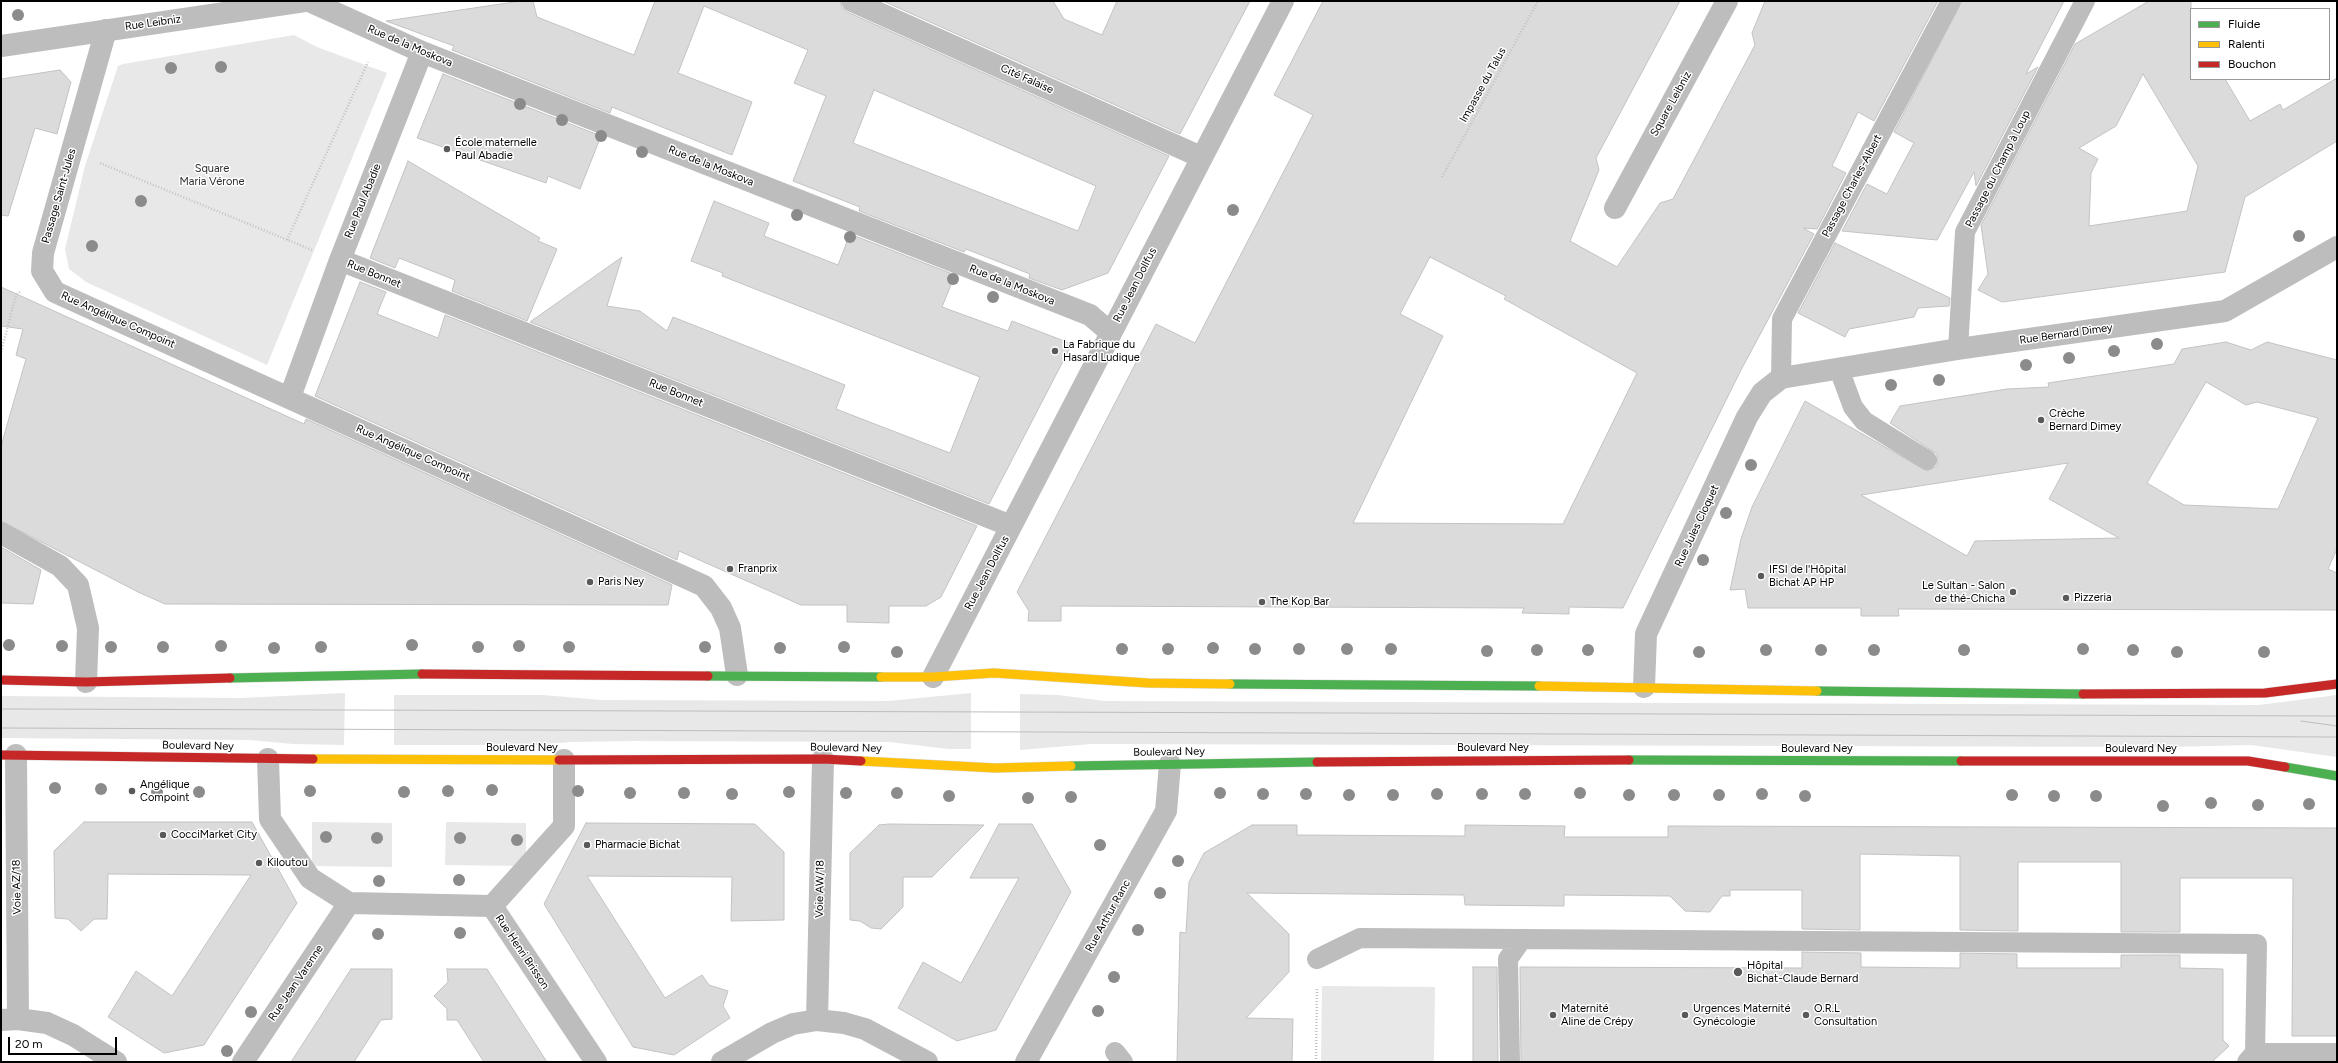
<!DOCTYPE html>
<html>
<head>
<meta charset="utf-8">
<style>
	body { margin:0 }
	#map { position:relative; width:2338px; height:1063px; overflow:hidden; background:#fff; font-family:Figtree,sans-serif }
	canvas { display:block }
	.frame { position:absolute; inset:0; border:2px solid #000; pointer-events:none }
	.legend { position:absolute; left:2190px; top:8px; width:140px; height:72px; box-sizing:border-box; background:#fff; border:1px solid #999; margin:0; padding:5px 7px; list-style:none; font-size:12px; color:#000 }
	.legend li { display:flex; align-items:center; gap:8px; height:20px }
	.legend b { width:20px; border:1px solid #999 }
	.scale { position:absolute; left:8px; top:1037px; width:109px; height:18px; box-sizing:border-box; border:2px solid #000; border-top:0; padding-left:5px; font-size:12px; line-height:14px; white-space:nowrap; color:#000; -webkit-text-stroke:3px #fff; paint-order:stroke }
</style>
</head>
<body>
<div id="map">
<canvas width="2338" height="1063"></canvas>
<div class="frame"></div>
<ul class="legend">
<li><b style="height:5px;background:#4caf50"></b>Fluide</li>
<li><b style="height:5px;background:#ffc107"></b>Ralenti</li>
<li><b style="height:5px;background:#c62828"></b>Bouchon</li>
</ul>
<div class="scale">20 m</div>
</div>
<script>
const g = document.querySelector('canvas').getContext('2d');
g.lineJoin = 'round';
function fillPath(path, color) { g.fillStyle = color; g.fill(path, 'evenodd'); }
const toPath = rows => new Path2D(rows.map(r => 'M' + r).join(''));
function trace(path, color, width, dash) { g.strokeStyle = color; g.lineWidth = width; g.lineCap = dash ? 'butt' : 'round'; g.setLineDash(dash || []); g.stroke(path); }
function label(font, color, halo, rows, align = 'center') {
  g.font = font + ' Figtree,sans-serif'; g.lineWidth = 3; g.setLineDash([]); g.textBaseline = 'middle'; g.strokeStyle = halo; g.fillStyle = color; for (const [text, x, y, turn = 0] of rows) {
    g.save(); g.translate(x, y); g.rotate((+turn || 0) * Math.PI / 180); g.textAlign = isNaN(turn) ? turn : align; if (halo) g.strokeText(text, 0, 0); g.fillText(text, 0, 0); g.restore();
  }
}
const green = toPath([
	[294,35,317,47,387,73,267,365,86,282,69,269,65,249,85,166,118,66,123,64],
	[345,693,344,745,293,744,249,740,1,738,1,696,241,698],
	[971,693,971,749,948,749,890,742,633,741,572,742,532,745,394,745,394,695,543,695,601,700,888,701],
	[1020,694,1058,695,1105,701,2259,705,2337,695,2337,757,2251,745,2169,747,1091,744,1020,750],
	[312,822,392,823,392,867,312,866],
	[446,822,526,823,526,866,445,865],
	[1322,986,1435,987,1434,1062,1321,1062]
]);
const building = toPath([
	[521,1,533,1,537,17,634,55,655,1,840,1,842,8,847,12,1169,156,1108,273,1062,290,1029,278,1030,274,966,249,964,252,859,211,860,207,793,181,826,96,794,83,808,50,704,6,678,73,752,102,732,155,612,107,610,113,452,50,454,46,386,21,521,1],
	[874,90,1096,186,1078,231,853,143,874,90],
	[883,1,1053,1,1064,19,1102,35,1117,1,1250,1,1180,134,883,1],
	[1323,1,1680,1,1596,158,1599,170,1570,241,1617,267,1660,203,1673,199,1755,45,1752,33,1765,1,1938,1,1874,121,1858,112,1832,166,1846,173,1817,229,1803,228,1814,234,1741,370,1623,608,1569,607,1569,614,1522,613,1524,608,1061,606,1061,621,1028,621,1029,611,1017,592,1156,324,1195,343,1313,115,1274,95,1323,1],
	[1430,257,1506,296,1504,299,1637,373,1563,524,1353,523,1443,336,1400,314,1430,257],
	[1962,1,2064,1,2026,74,2038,67,1976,186,1974,172,1937,240,1842,231,1867,184,1887,194,1900,169,1914,143,1894,132,1962,1],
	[2149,1,2191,1,2191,79,2225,79,2250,121,2280,104,2283,110,2337,78,2337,141,2245,197,2225,272,2002,302,1978,290,1988,274,1981,225,2075,44,2149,1],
	[2143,74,2198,166,2187,211,2089,226,2091,173,2098,159,2079,148,2116,126,2143,74],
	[60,70,71,82,57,134,35,128,8,216,1,215,1,79,60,70],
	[443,74,601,136,580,189,548,176,546,183,417,138,443,74],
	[408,161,540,238,538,241,557,249,527,321,452,291,455,280,399,258,395,268,370,258,408,161],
	[714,201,769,223,764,236,838,265,850,234,955,275,942,307,1008,331,1012,321,1072,344,989,504,530,322,622,257,607,306,640,311,667,331,673,317,845,385,836,409,950,453,980,377,722,276,723,273,691,261,714,201],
	[1835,243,1950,298,1949,306,1918,308,1914,317,1849,329,1845,337,1798,313,1835,243],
	[360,282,386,292,377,314,438,338,445,315,977,526,941,597,926,606,889,606,889,623,847,622,847,605,801,605,679,551,677,560,315,396,360,282],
	[1,287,304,424,306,419,672,585,668,605,165,604,138,592,1,521,1,446,26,359,16,355,23,329,1,326,1,287],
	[2226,342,2251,350,2267,342,2337,360,2337,549,2328,569,2337,573,2337,610,1898,609,1899,616,1861,616,1861,608,1748,608,1745,589,1730,590,1741,539,1752,507,1805,401,1927,471,1937,466,1937,454,1890,423,1900,406,2007,389,2049,387,2048,383,2174,364,2182,349,2226,342],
	[2206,382,2246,405,2257,402,2318,418,2278,509,2184,505,2147,483,2206,382],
	[2068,463,2049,499,2119,538,1975,541,1967,556,1861,495,2068,463],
	[1,547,41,570,33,604,1,603,1,547],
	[84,822,252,822,297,903,204,1045,164,1053,108,1017,136,971,172,996,251,875,108,874,107,919,94,919,81,931,68,919,55,918,54,851,84,822],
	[586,823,755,824,784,852,784,920,731,921,732,877,587,876,665,998,702,975,709,985,728,991,723,1006,730,1018,674,1055,633,1047,544,904,586,823],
	[999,824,1032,824,1071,892,996,1030,957,1041,898,1008,923,962,961,983,1019,878,970,878,999,824],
	[879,825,889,824,984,825,932,877,903,877,903,907,881,929,871,928,860,921,850,920,850,853,879,825],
	[1252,825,1297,825,1297,835,1465,836,1465,825,1565,826,1564,837,1668,837,1668,826,2337,828,2337,1036,2292,1036,2293,878,2180,878,2180,932,2121,932,2121,862,2018,862,2018,931,1960,930,1960,856,1860,854,1860,930,1802,929,1802,890,1730,890,1730,896,1722,896,1710,912,1685,911,1670,896,1564,895,1564,906,1465,905,1464,895,1247,893,1289,934,1289,972,1246,1018,1293,1019,1292,1062,1177,1062,1180,932,1186,933,1189,882,1204,853,1252,825],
	[1802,952,1861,953,1861,967,1960,968,1960,953,2017,954,2017,968,2121,968,2121,955,2180,955,2180,968,2223,969,2223,1040,2229,1046,2212,1062,1521,1062,1520,967,1802,968,1802,952],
	[1473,967,1497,967,1498,1062,1473,1062,1473,967],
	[351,969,392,969,392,1019,381,1020,354,1062,291,1062,351,969],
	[447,969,487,969,547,1062,484,1062,457,1020,447,1020,447,1009,434,996,448,982,447,969]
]);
const path = toPath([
	[100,163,312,250],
	[1442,177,1538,1],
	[287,240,368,62],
	[1,352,16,295,20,292],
	[1316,1062,1317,988]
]);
const lane = toPath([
	[1958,349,1965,232,2085,1],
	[1839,369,1853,407,1864,421,1927,460],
	[1781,378,1782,319,1951,1],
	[1317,959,1360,938,1522,939],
	[1115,1052,1123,1062],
	[2255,1053,2337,1053],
	[1510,1062,1508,959,1522,939,2257,944,2255,1053,2247,1062]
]);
const street = toPath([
	[309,1,422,52,1090,315,1111,333],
	[852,1,1201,157],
	[106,30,43,253,42,271,55,292,704,586,721,608,730,628,737,675],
	[1,46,305,1],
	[1615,208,1727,1],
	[340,260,1011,526],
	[290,397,340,260,422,52],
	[1,533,60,566,78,585,88,628,86,682],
	[933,677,1283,1],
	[1644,687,1646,634,1747,417,1762,393,1781,378,1958,349,2225,311,2337,247],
	[16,755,18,1019],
	[268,759,270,819,310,878,316,882,349,903,492,906],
	[492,906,596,1062],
	[492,906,564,826,564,760],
	[1,1020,18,1019,47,1023,73,1035,116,1062],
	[817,1020,823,759],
	[243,1062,349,903],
	[722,1062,772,1033,793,1024,817,1020,844,1023,865,1029,927,1062],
	[1026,1062,1166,811,1170,764]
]);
const fast = toPath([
	[708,676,881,677],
	[230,678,422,674],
	[1230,684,1539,686],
	[1817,691,2083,694],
	[1629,760,1961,761],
	[1071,766,1317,762],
	[2285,767,2337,776]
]);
const slow = toPath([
	[881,677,933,677,994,673,1148,683,1230,684],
	[1539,686,1817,691],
	[313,759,559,760],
	[861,761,995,768,1071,766]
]);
const jam = toPath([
	[422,674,708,676],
	[1,680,86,682,230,678],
	[2083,694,2265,693,2337,684],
	[1,755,313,759],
	[559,760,823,759,861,761],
	[1961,761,2248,761,2285,767],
	[1317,762,1629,760]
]);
const tram = toPath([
	[1,709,2337,716],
	[2301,721,2337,726],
	[1,728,2337,737]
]);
const trees = [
	[18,15],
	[221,67],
	[171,68],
	[520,104],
	[562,120],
	[601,136],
	[642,152],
	[141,201],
	[1233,210],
	[797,215],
	[2299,236],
	[850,237],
	[92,246],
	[953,279],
	[993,297],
	[2157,344],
	[2114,351],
	[2069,358],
	[2026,365],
	[1939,380],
	[1891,385],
	[1751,465],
	[1726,513],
	[1703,560],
	[9,645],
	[412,645],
	[62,646],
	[221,646],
	[519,646],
	[111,647],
	[163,647],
	[321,647],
	[478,647],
	[569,647],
	[705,647],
	[844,647],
	[274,648],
	[780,648],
	[1213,648],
	[1122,649],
	[1168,649],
	[1255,649],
	[1299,649],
	[1347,649],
	[1391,649],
	[2083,649],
	[1537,650],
	[1588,650],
	[1766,650],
	[1821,650],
	[1874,650],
	[1964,650],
	[2133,650],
	[1487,651],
	[897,652],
	[1699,652],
	[2177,652],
	[2264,652],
	[55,788],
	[101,789],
	[492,790],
	[310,791],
	[448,791],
	[578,791],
	[157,792],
	[199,792],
	[404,792],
	[789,792],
	[630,793],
	[684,793],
	[846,793],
	[897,793],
	[1220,793],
	[1580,793],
	[732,794],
	[1263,794],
	[1306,794],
	[1437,794],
	[1482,794],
	[1525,794],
	[1762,794],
	[1349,795],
	[1393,795],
	[1629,795],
	[1674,795],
	[1719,795],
	[2012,795],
	[949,796],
	[1805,796],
	[2054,796],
	[2096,796],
	[1071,797],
	[1028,798],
	[2211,803],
	[2309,804],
	[2258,805],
	[2163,806],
	[326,837],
	[377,838],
	[460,838],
	[517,840],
	[1100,845],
	[1178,861],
	[459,880],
	[379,881],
	[1160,893],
	[1138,930],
	[460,933],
	[378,934],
	[1114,977],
	[1098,1011],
	[251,1012],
	[227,1051]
];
const markers = [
	[447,149,4,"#595959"],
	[1055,351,4,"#595959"],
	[2041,420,4,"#595959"],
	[730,569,4,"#595959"],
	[1761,576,4,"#595959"],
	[590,582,4,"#595959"],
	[2013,592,4,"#595959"],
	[2066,598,4,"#595959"],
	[1262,602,4,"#595959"],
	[132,791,4,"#595959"],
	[163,835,4,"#595959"],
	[587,845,4,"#595959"],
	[259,863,4,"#595959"],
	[1738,972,5,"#595959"],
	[1553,1015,4,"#595959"],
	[1685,1015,4,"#595959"],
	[1806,1015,4,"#595959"]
];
const streetNames = [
	["Rue Leibniz",153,23,-8],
	["Rue de la Moskova",410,46,23],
	["Cité Falaise",1027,79,24],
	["Impasse du Talus",1483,85,-61],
	["Square Leibniz",1671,104,-61],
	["Rue de la Moskova",711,166,22],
	["Passage du Champ à Loup",1998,169,-63],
	["Passage Charles-Albert",1852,186,-62],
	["Passage Saint-Jules",59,196,-74],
	["Rue Paul Abadie",363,201,-68],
	["Rue Bonnet",374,274,22],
	["Rue de la Moskova",1012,285,22],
	["Rue Jean Dollfus",1135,285,-63],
	["Rue Angélique Compoint",118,320,24],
	["Rue Bernard Dimey",2066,334,-8],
	["Rue Bonnet",676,393,22],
	["Rue Angélique Compoint",413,453,24],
	["Rue Jules Cloquet",1697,526,-65],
	["Rue Jean Dollfus",987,573,-62],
	["Boulevard Ney",198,746,1],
	["Boulevard Ney",522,748],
	["Boulevard Ney",846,748,1],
	["Boulevard Ney",1493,748],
	["Boulevard Ney",1817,749],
	["Boulevard Ney",2141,749],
	["Boulevard Ney",1169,752,-1],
	["Voie AZ/18",17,887,-91],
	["Voie AW/18",820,889,-89],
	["Rue Arthur Ranc",1108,916,-61],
	["Rue Henri Brisson",522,952,56],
	["Rue Jean Varenne",296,983,-56]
];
const poiNames = [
	["École maternelle",455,143],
	["Paul Abadie",455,156],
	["La Fabrique du",1063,345],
	["Hasard Ludique",1063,358],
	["Crèche",2049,414],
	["Bernard Dimey",2049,427],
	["Franprix",738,569],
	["IFSI de l'Hôpital",1769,570],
	["Bichat AP HP",1769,583],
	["Paris Ney",598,582],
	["Le Sultan - Salon",2005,586,"right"],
	["de thé-Chicha",2005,599,"right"],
	["Pizzeria",2074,598],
	["The Kop Bar",1270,602],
	["Angélique",140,785],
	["Compoint",140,798],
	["CocciMarket City",171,835],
	["Pharmacie Bichat",595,845],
	["Kiloutou",267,863],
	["Hôpital",1747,966],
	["Bichat-Claude Bernard",1747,979],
	["Maternité",1561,1009],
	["Aline de Crépy",1561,1022],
	["Urgences Maternité",1693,1009],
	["Gynécologie",1693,1022],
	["O.R.L",1814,1009],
	["Consultation",1814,1022]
];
const parkNames = [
	["Square",212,169],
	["Maria Vérone",212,182]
];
fillPath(green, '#e8e8e8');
fillPath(building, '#dbdbdb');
trace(building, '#c3c3c3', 1);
trace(fast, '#dbdbdb', 10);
trace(slow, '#dbdbdb', 10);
trace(jam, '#dbdbdb', 10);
trace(path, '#c2c2c2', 2.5, [1, 2]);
trace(lane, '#bdbdbd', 20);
trace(street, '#bdbdbd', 22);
trace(fast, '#4caf50', 9);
trace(slow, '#ffc107', 9);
trace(jam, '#c62828', 9);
trace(tram, '#bdbdbd', 1);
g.fillStyle = '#8b8b8b';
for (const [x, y] of trees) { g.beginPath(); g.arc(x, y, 6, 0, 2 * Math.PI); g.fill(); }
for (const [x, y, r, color] of markers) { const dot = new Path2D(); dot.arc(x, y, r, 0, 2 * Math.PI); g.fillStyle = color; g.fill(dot); trace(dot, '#fff', 1.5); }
label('11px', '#000', '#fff', streetNames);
label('11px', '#000', '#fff', poiNames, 'left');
label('11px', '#2c2c2c', '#fff', parkNames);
</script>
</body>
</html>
